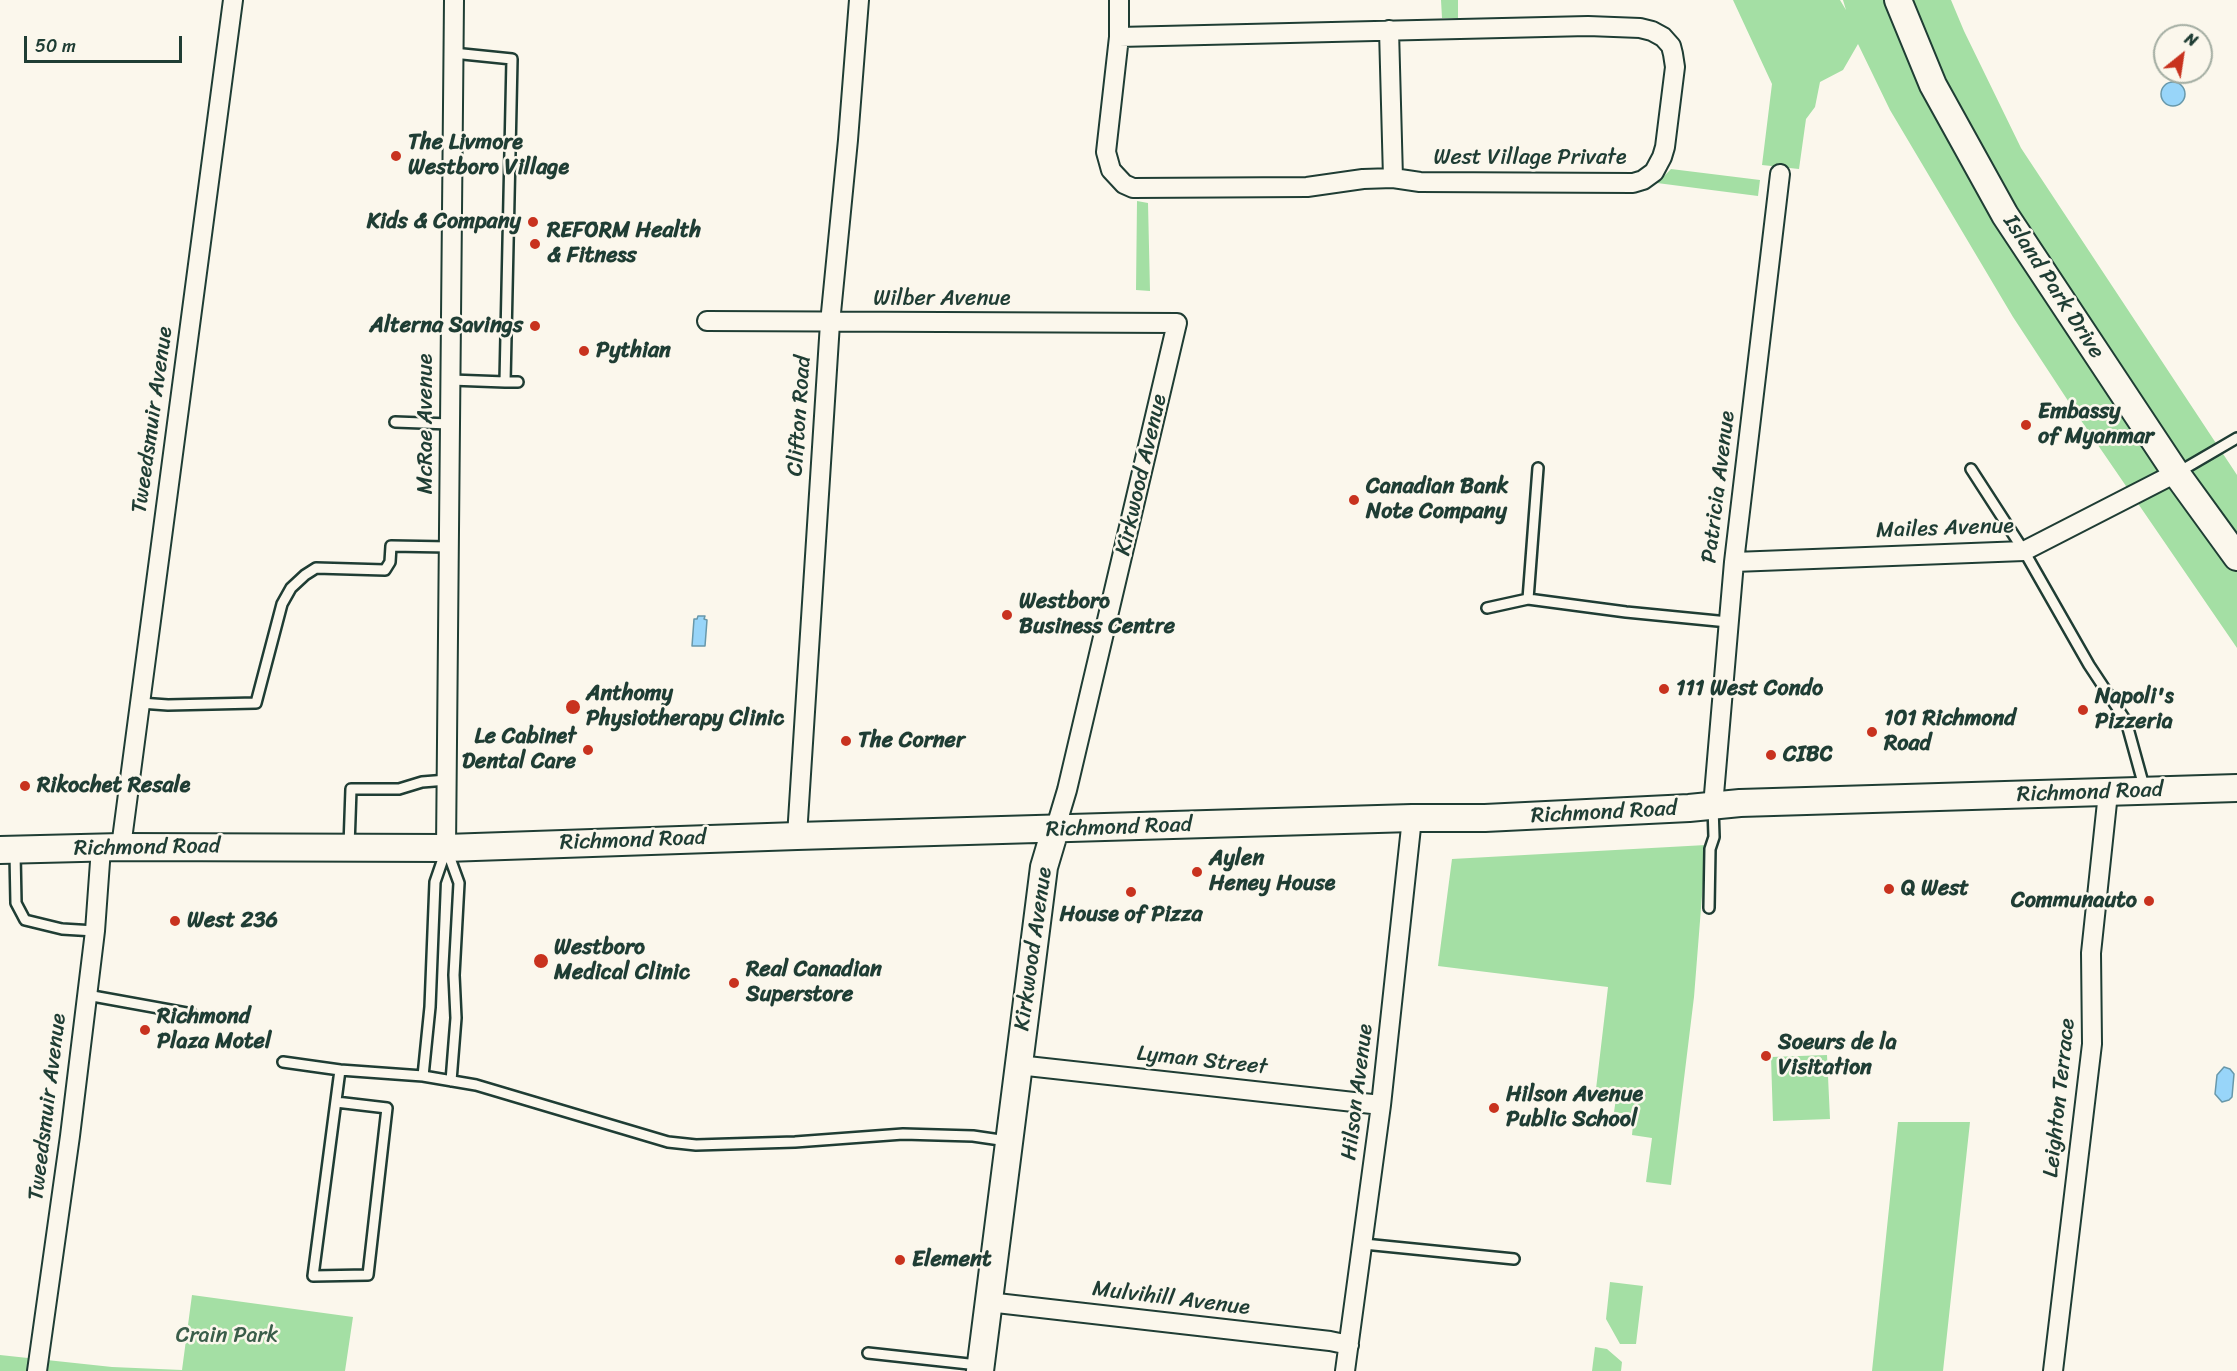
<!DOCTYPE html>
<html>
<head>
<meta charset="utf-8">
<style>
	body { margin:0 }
	#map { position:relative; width:2237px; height:1371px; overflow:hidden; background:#fbf7ec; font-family:Sriracha,sans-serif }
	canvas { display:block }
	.north { position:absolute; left:2153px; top:24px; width:60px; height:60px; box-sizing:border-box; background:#fbf7ec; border:2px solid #a3ada2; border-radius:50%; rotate:30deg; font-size:16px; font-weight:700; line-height:24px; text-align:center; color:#1f3d34 }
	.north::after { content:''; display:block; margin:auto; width:21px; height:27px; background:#c8321e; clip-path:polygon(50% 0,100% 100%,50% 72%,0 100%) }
	.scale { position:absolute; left:24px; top:36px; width:158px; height:27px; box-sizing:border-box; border:3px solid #1f3d34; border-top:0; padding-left:8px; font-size:18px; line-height:21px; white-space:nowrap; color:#1f3d34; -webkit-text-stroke:4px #fbf7ec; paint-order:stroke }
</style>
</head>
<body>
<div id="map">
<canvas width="2237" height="1371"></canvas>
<div class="north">N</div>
<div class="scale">50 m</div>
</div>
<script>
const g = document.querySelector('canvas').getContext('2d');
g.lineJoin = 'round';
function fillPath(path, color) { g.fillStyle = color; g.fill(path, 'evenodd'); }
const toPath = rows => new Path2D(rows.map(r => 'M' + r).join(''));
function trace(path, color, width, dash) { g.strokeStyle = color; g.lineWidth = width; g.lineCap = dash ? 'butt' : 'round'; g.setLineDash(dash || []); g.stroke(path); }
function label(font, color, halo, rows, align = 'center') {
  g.font = font + ' Sriracha,sans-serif'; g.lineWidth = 5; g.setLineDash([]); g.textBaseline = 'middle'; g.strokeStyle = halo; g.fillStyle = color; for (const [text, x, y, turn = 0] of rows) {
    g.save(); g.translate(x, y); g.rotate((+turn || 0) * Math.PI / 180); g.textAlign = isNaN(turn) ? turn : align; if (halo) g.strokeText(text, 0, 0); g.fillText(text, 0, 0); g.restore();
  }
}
const green = toPath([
	[1441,0,1458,0,1458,18,1442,18],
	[1733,0,1840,0,1846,10,1843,0,1951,0,1964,31,2021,148,2237,475,2237,648,2078,416,2013,317,1890,110,1858,44,1843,70,1820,82,1815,107,1806,119,1799,169,1762,165,1772,84],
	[1671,169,1760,180,1758,196,1657,183],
	[1137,201,1148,203,1150,291,1136,290],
	[1706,845,1694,997,1671,1185,1646,1182,1652,1138,1632,1135,1634,1115,1614,1112,1617,1092,1596,1089,1608,987,1438,966,1452,859],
	[1827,1055,1830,1119,1773,1121,1771,1057],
	[1898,1122,1970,1122,1943,1371,1872,1371],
	[1610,1282,1643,1286,1636,1344,1620,1344,1606,1319],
	[192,1295,353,1317,345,1371,0,1371,0,1355,112,1367,182,1370],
	[1595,1347,1607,1349,1622,1362,1621,1371,1592,1371]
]);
const water = toPath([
	'2161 94a12 12 0 1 1 24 0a12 12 0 1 1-24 0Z',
	[698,616,705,616,704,619,707,620,705,646,692,646,694,619,697,619,698,616],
	[2224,1067,2230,1069,2234,1074,2232,1097,2229,1100,2222,1102,2215,1094,2217,1075,2224,1067]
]);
const service = toPath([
	[451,380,505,382,512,59,453,53],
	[505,382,518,382],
	[395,422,450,424],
	[1971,469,2024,551,2089,665,2126,721,2145,790],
	[2177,473,2237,438],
	[1528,599,1538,468],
	[1487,608,1528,599,1626,612,1728,622],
	[140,703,168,705,256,703,282,604,291,588,305,575,316,568,385,570,390,562,391,546,449,547],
	[349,846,351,789,399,789,422,782,447,780],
	[447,850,459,883,454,975,456,1018,451,1081],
	[15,853,16,903,25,920,62,929,95,931],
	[1709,908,1710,849,1714,837,1713,806],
	[87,995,192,1014],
	[283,1062,340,1070],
	[423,1076,430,1007,435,882,446,850],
	[336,1102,387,1108,368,1275,313,1276,340,1070,423,1076,476,1085,668,1142,696,1145,795,1142,903,1134,973,1136,1007,1141],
	[1364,1244,1514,1259],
	[868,1353,978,1365]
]);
const minor = toPath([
	[1119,0,1119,37,1106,152,1111,170,1124,184,1133,188,1307,187,1363,179,1393,178,1420,182,1633,183,1643,180,1654,172,1662,157,1665,147,1675,67,1673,54,1671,46,1663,37,1652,31,1640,28,1588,26,1119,37],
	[1389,30,1393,178],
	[707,321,1177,323,1067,790,1055,830],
	[1734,562,2024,551,2176,473],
	[1713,806,1734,562,1780,174],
	[797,836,830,323,848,140,859,0],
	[121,847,233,0],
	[446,848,454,0],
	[1018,1065,1381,1105],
	[988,1302,1330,1341,1349,1345],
	[37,1371,70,1136,95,931,101,848],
	[1345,1371,1381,1105,1412,818],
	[2053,1371,2092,1044,2091,953,2108,793]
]);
const secondary = toPath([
	[1898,0,1933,85,2005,215,2176,473,2237,557],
	[0,850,121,847,446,848,797,836,1412,818,1485,818,1689,808,1740,803,2237,788],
	[980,1371,1044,867,1055,830]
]);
const markers = [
	[396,156,6,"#c8321e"],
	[533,222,6,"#c8321e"],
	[535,244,6,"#c8321e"],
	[535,326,6,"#c8321e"],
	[584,351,6,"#c8321e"],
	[2026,425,6,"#c8321e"],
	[1354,500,6,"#c8321e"],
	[1007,615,6,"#c8321e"],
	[1664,689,6,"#c8321e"],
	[573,707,8,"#c8321e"],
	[2083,710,6,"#c8321e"],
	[1872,732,6,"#c8321e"],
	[846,741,6,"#c8321e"],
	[588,750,6,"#c8321e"],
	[1771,755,6,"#c8321e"],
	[25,786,6,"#c8321e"],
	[1197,872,6,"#c8321e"],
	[1889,889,6,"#c8321e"],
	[1131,892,6,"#c8321e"],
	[2149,901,6,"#c8321e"],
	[175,921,6,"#c8321e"],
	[541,961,8,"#c8321e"],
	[734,983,6,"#c8321e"],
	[145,1030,6,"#c8321e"],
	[1766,1056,6,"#c8321e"],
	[1494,1108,6,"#c8321e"],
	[900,1260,6,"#c8321e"]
];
const poiNames = [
	["The Livmore",408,143],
	["Westboro Village",408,168],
	["Kids & Company",521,222,"right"],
	["REFORM Health",547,231],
	["& Fitness",547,256],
	["Alterna Savings",523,326,"right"],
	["Pythian",596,351],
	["Embassy",2038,412],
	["of Myanmar",2038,437],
	["Canadian Bank",1366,487],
	["Note Company",1366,512],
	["Westboro",1019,602],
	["Business Centre",1019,627],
	["111 West Condo",1676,689],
	["Anthomy",586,694],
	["Physiotherapy Clinic",586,719],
	["Napoli's",2095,697],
	["Pizzeria",2095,722],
	["101 Richmond",1884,719],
	["Road",1884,744],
	["Le Cabinet",576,737,"right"],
	["Dental Care",576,762,"right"],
	["The Corner",858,741],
	["CIBC",1783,755],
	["Rikochet Resale",37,786],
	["Aylen",1209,859],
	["Heney House",1209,884],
	["Q West",1901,889],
	["Communauto",2137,901,"right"],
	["House of Pizza",1131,915,"center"],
	["West 236",187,921],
	["Westboro",554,948],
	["Medical Clinic",554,973],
	["Real Canadian",746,970],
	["Superstore",746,995],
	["Richmond",157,1017],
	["Plaza Motel",157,1042],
	["Soeurs de la",1778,1043],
	["Visitation",1778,1068],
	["Hilson Avenue",1506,1095],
	["Public School",1506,1120],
	["Element",912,1260]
];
const streetNames = [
	["West Village Private",1530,158],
	["Island Park Drive",2053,287,57],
	["Wilber Avenue",942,299],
	["Clifton Road",800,416,-86],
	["Tweedsmuir Avenue",153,420,-82],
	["McRae Avenue",426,424,-90],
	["Kirkwood Avenue",1142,475,-77],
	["Patricia Avenue",1719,487,-83],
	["Mailes Avenue",1945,529,-2],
	["Richmond Road",2090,793,-2],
	["Richmond Road",1604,813,-3],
	["Richmond Road",1119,828,-2],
	["Richmond Road",633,841,-2],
	["Richmond Road",147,848,-1],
	["Kirkwood Avenue",1034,949,-82],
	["Lyman Street",1202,1061,6],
	["Hilson Avenue",1358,1092,-83],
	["Leighton Terrace",2060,1098,-84],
	["Tweedsmuir Avenue",48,1107,-83],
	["Mulvihill Avenue",1171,1299,7]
];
const parkNames = [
	["Crain Park",227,1336]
];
fillPath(green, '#a4dfa4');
fillPath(water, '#98d5f9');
trace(water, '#6898aa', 1.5);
trace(service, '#1f3d34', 14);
trace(minor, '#1f3d34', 22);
trace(secondary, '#1f3d34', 30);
trace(service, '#fbf7ec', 9);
trace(minor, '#fbf7ec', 18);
trace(secondary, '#fbf7ec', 26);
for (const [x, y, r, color] of markers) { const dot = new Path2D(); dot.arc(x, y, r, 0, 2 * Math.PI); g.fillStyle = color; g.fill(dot); trace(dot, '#fbf7ec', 2); }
label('bold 22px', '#1f3d34', '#fbf7ec', poiNames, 'left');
label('22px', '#1f3d34', '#fbf7ec', streetNames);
label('22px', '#3a5d4a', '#fbf7ec', parkNames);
</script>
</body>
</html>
